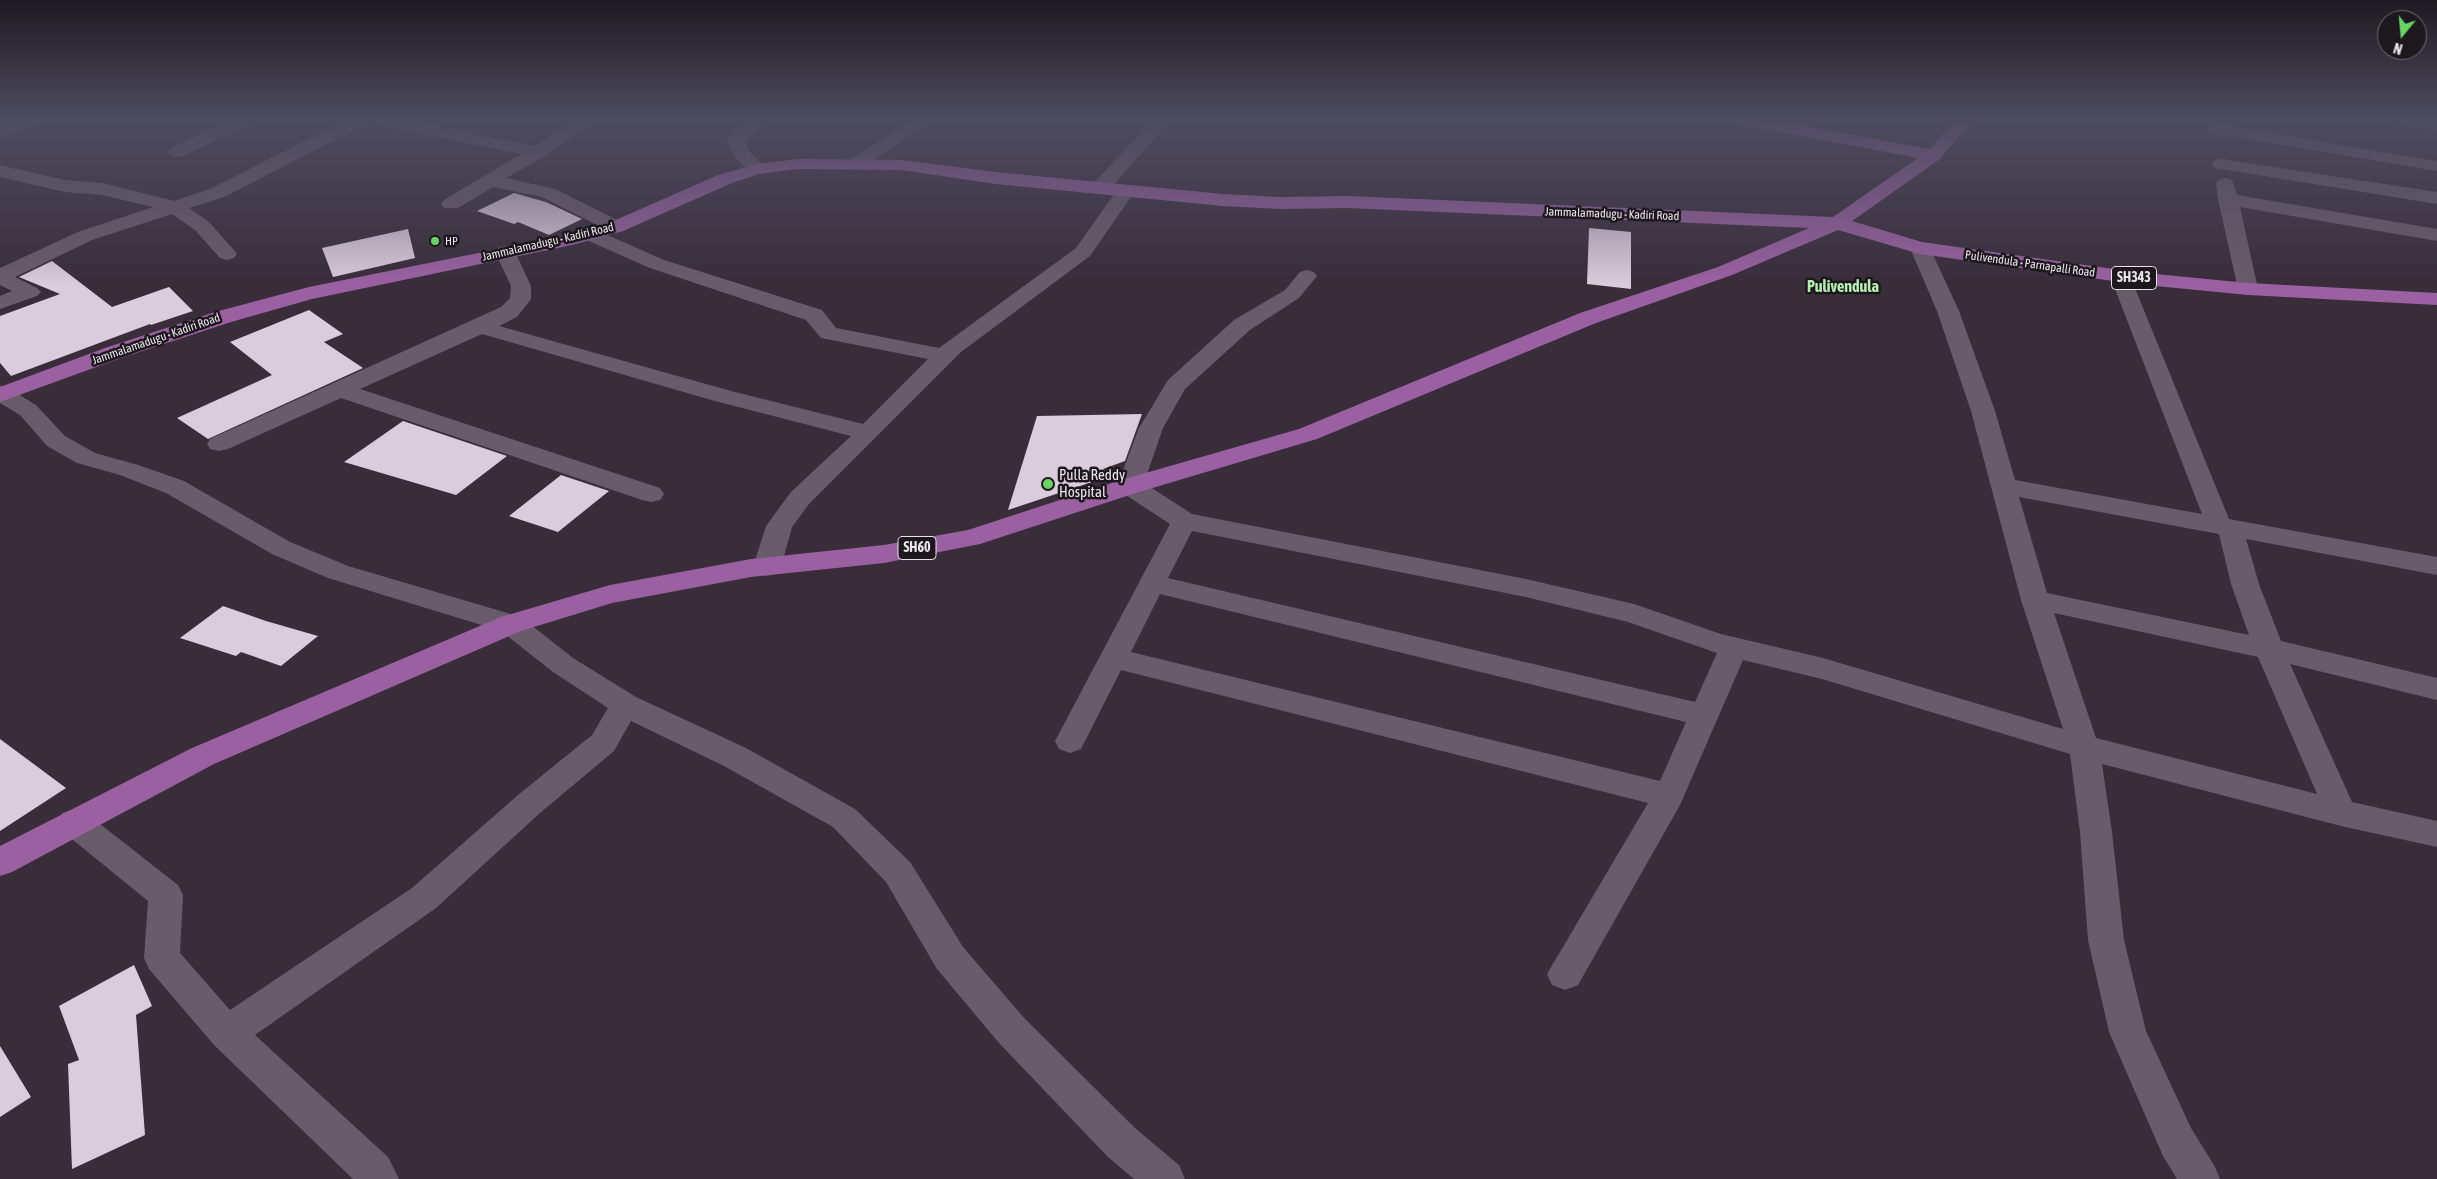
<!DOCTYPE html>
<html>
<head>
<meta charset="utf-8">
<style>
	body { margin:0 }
	#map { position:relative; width:2437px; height:1179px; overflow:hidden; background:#392d3a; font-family:"Asap Condensed",sans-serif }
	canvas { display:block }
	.north { position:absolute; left:2377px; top:10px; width:50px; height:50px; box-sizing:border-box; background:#1d181d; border:1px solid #6f696f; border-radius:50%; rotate:197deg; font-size:14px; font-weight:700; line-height:20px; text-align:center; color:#eae3eb }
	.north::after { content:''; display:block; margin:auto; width:18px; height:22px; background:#69d464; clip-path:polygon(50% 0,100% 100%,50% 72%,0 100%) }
</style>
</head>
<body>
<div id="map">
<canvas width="2437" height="1179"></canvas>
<div class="north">N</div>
</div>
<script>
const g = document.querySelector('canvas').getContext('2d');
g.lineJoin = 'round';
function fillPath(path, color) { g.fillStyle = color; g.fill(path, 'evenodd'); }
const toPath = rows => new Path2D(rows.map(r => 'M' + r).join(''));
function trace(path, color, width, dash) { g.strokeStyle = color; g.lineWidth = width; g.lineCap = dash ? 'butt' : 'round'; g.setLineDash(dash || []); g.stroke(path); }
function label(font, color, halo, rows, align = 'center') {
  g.font = font + ' "Asap Condensed",sans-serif'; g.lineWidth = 5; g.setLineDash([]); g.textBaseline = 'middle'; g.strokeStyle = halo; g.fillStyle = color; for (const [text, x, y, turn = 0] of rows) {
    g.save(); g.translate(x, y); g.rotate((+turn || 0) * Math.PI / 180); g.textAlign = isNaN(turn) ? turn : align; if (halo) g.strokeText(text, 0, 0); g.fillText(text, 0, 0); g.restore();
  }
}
const building = toPath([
	[514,193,546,202,582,219,549,235,518,222,514,224,477,211],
	[1589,228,1631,232,1631,289,1587,284],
	[408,229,415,258,333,277,322,248],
	[52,261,112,307,169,287,193,311,151,325,150,324,11,376,0,363,0,316,60,294,19,277],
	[309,310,343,334,324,342,363,368,208,439,177,418,272,375,230,342],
	[1142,414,1125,461,1103,469,1110,476,1008,510,1037,416],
	[403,421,507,456,456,495,344,462],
	[561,475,609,491,558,532,509,516],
	[223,606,266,621,318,636,281,666,241,652,236,656,180,638],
	[0,739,66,788,0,831],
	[134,965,152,1006,136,1015,145,1135,72,1169,68,1064,79,1060,59,1006],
	[0,1046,31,1097,0,1117]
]);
const minor = toPath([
	[15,120,39,120,37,124,0,138,0,127,15,120],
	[230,120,252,120,250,124,183,156,177,157,171,156,168,152,171,148,230,120],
	[346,120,368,120,366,124,224,197,189,208,209,222,234,250,237,254,234,258,227,260,220,258,195,230,172,214,92,240,15,277,37,288,41,292,37,296,0,309,0,296,12,291,0,285,0,268,78,232,153,207,102,195,65,192,0,177,0,165,65,180,102,183,174,201,210,189,346,120],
	[370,120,406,120,534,146,576,120,597,120,545,156,506,178,555,189,623,223,626,227,623,231,616,233,609,231,542,197,493,187,458,208,444,208,441,204,444,200,521,154,378,125,372,124,370,120],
	[748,120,766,120,745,141,748,150,766,169,763,173,757,174,751,173,734,156,727,140,748,120],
	[914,120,934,120,861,168,849,168,846,164,849,160,914,120],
	[1153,120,1171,120,1106,193,1092,193,1090,189,1092,185,1153,120],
	[2393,120,2437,120,2437,130,2401,125,2395,124,2393,120],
	[2216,124,2437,161,2437,171,2210,133,2207,129,2210,125,2216,124],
	[2221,159,2437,192,2437,204,2215,168,2212,164,2215,160,2221,159],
	[2225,178,2232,180,2237,195,2437,229,2437,241,2240,207,2258,289,2255,293,2248,295,2241,293,2238,289,2218,199,2216,184,2218,180,2225,178],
	[1126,185,1133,187,1135,191,1090,256,961,352,809,504,792,527,781,567,777,573,767,576,757,573,753,567,766,526,791,492,851,436,715,401,482,334,360,389,660,488,664,494,660,500,651,502,642,500,341,398,228,449,219,451,210,449,207,444,210,439,501,307,510,298,511,286,495,252,498,248,505,246,512,248,515,252,531,286,531,299,517,317,499,326,731,391,863,424,928,359,821,338,806,320,650,268,582,238,579,234,582,230,589,228,596,230,664,260,822,310,836,328,939,348,1076,248,1119,187,1126,185],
	[1920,242,1927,244,1930,248,1959,311,1995,411,2015,480,2202,514,2110,276,2113,272,2120,270,2127,272,2130,276,2229,519,2437,557,2437,575,2246,539,2259,584,2281,641,2437,678,2437,700,2290,664,2352,802,2437,821,2437,847,2341,826,2102,764,2112,832,2124,940,2146,1031,2191,1128,2214,1165,2220,1179,2177,1179,2163,1156,2109,1032,2088,940,2080,832,2070,754,1822,679,1743,660,1680,805,1578,985,1565,990,1552,985,1547,974,1648,803,1121,670,1081,749,1070,753,1059,749,1055,741,1170,524,1121,492,1117,486,1139,428,1168,380,1234,320,1285,290,1300,272,1307,270,1314,272,1317,276,1299,298,1250,330,1185,389,1163,428,1144,483,1192,514,1526,579,1634,604,1721,634,1823,658,2063,729,2021,600,1971,411,1937,311,1910,248,1913,244,1920,242],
	[2019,497,2219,534,2231,584,2249,635,2047,593,2019,497],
	[1192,531,1526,597,1628,622,1717,653,1695,702,1168,578,1192,531],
	[1160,594,1686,722,1660,781,1131,652,1160,594],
	[2054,613,2258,657,2317,794,2096,738,2054,613],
	[0,386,8,388,36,405,65,436,95,453,138,465,184,481,290,542,348,566,521,617,573,658,636,697,746,748,855,809,910,862,963,947,1025,1019,1136,1129,1179,1165,1185,1179,1134,1179,1108,1157,999,1043,937,969,886,882,833,827,724,766,631,721,614,751,540,813,436,908,255,1035,388,1157,399,1179,353,1179,214,1045,149,969,144,958,148,901,62,831,58,822,62,813,74,809,86,813,178,885,183,895,180,953,230,1010,412,888,518,795,592,735,608,708,553,672,501,631,328,578,272,554,166,493,120,475,77,463,47,446,20,415,0,403,0,386]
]);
const major = toPath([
	[1734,120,1772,120,1930,149,1955,120,1973,120,1940,159,1852,221,1922,242,2135,272,2248,283,2437,293,2437,305,2248,295,2135,284,1920,254,1838,230,1732,275,1596,323,1317,439,1139,492,980,544,884,563,751,577,612,603,521,631,214,764,12,872,0,876,0,846,192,748,501,617,610,585,751,559,884,545,968,530,1121,480,1299,429,1580,313,1718,267,1809,228,1348,208,1280,209,1223,206,996,184,901,170,798,169,759,174,732,183,623,231,572,245,312,299,231,322,121,358,0,402,0,387,105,348,215,312,309,287,563,236,609,223,718,175,757,164,798,159,901,160,996,172,1223,194,1280,197,1348,196,1833,217,1918,158,1742,125,1736,124,1734,120]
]);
const markers = [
	[435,241,5,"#69d464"],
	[1048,484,6,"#69d464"]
];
const farStreetnames = [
	["Jammalamadugu - Kadiri Road",1612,214,2],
	["Jammalamadugu - Kadiri Road",548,242,-13],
	["Pulivendula - Parnapalli Road",2030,264,8],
	["Jammalamadugu - Kadiri Road",156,339,-19]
];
const farPoinames = [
	["HP",445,241]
];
const shields = [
	[2134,278,45],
	[917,548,38]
];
const shieldNames = [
	["SH343",2134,278],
	["SH60",917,548]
];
const poiNames = [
	["Pulla Reddy",1059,475],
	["Hospital",1059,492]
];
const farDistrictnames = [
	["Pulivendula",1843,287]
];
fillPath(building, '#dbccdc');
fillPath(minor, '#695c6a');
fillPath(major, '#9b60a2');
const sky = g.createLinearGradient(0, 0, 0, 285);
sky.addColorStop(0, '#1f1920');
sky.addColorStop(0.42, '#4e4c60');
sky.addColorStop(1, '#4e4c6000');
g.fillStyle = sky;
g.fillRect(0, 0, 2437, 285);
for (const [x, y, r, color] of markers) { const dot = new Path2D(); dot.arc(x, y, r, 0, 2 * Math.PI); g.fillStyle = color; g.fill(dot); trace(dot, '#1d181d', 2); }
label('12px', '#eae3eb', '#1d181d', farStreetnames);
label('12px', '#eae3eb', '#1d181d', farPoinames, 'left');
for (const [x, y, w] of shields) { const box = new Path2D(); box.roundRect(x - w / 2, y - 11.5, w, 23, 4); g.fillStyle = '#1d181d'; g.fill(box); trace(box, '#eae3eb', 1); }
label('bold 14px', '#eae3eb', null, shieldNames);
label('15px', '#eae3eb', '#1d181d', poiNames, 'left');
label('bold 16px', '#b5eeb1', '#1d181d', farDistrictnames);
</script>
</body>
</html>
